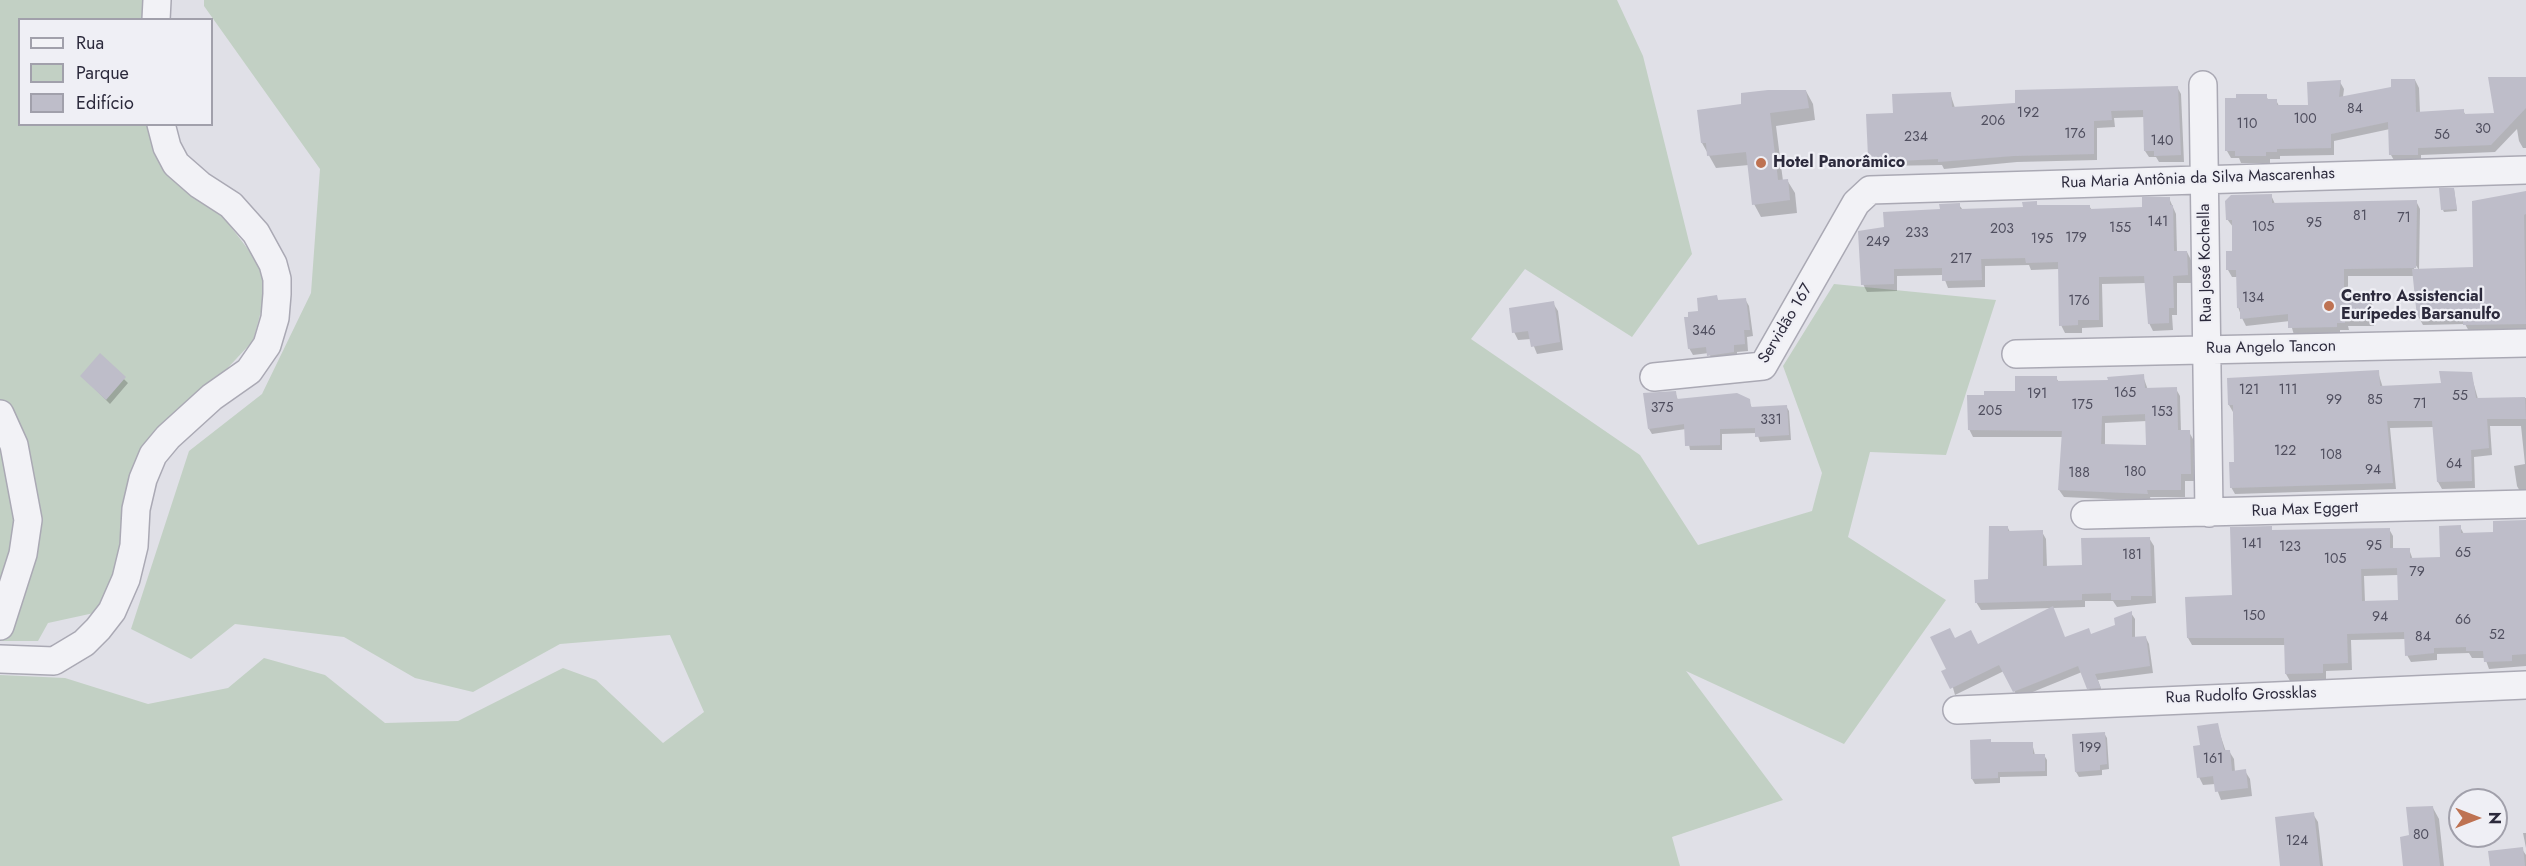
<!DOCTYPE html>
<html>
<head>
<meta charset="utf-8">
<style>
	body { margin:0 }
	#map { position:relative; width:2526px; height:866px; overflow:hidden; background:#e0e0e7; font-family:Jost,sans-serif }
	canvas { display:block }
	.legend { position:absolute; left:18px; top:18px; width:195px; height:108px; box-sizing:border-box; background:#efeff5; border:2px solid #a1a0ab; margin:0; padding:8px 10px; list-style:none; font-size:18px; color:#2c2a3c }
	.legend li { display:flex; align-items:center; gap:12px; height:30px }
	.legend b { width:30px; border:2px solid #a1a0ab }
	.north { position:absolute; left:2448px; top:788px; width:60px; height:60px; box-sizing:border-box; background:#efeff5; border:2px solid #a1a0ab; border-radius:50%; rotate:90deg; font-size:16px; font-weight:700; line-height:24px; text-align:center; color:#2c2a3c }
	.north::after { content:''; display:block; margin:auto; width:21px; height:27px; background:#be7252; clip-path:polygon(50% 0,100% 100%,50% 72%,0 100%) }
</style>
</head>
<body>
<div id="map">
<canvas width="2526" height="866"></canvas>
<ul class="legend">
<li><b style="height:8px;background:#f2f2f6"></b>Rua</li>
<li><b style="height:16px;background:#c2d0c4"></b>Parque</li>
<li><b style="height:16px;background:#bebdc9"></b>Edifício</li>
</ul>
<div class="north">N</div>
</div>
<script>
const g = document.querySelector('canvas').getContext('2d');
g.lineJoin = 'round';
function fillPath(path, color) { g.fillStyle = color; g.fill(path, 'evenodd'); }
const toPath = rows => new Path2D(rows.map(r => 'M' + r).join(''));
function trace(path, color, width, dash) { g.strokeStyle = color; g.lineWidth = width; g.lineCap = dash ? 'butt' : 'round'; g.setLineDash(dash || []); g.stroke(path); }
function label(font, color, halo, rows, align = 'center') {
  g.font = font + ' Jost,sans-serif'; g.lineWidth = 4.5; g.setLineDash([]); g.textBaseline = 'middle'; g.strokeStyle = halo; g.fillStyle = color; for (const [text, x, y, turn = 0] of rows) {
    g.save(); g.translate(x, y); g.rotate((+turn || 0) * Math.PI / 180); g.textAlign = isNaN(turn) ? turn : align; if (halo) g.strokeText(text, 0, 0); g.fillText(text, 0, 0); g.restore();
  }
}
const green = toPath([
	[0,0,151,0,150,19,20,20,20,124,153,125,270,278,253,341,156,444,117,608,48,623,38,641,0,641],
	[204,0,1617,0,1643,56,1692,254,1632,337,1525,269,1471,339,1640,455,1698,545,1812,511,1822,473,1783,366,1834,284,1996,300,1946,455,1870,452,1848,537,1946,600,1844,744,1686,671,1783,800,1672,837,1680,866,0,866,0,675,65,678,148,704,228,688,264,658,325,675,385,723,458,721,563,668,596,680,663,743,704,712,670,635,560,644,473,692,415,678,344,637,235,624,191,659,131,629,189,451,262,394,311,293,320,169,204,6]
]);
const shadow = toPath([
	[2526,78,2526,148,2523,148,2519,141,2517,129,2495,152,2421,155,2421,162,2395,162,2391,155,2390,129,2334,141,2334,155,2280,156,2280,159,2270,159,2270,163,2241,163,2239,158,2231,158,2227,151,2266,96,2269,101,2276,100,2279,106,2310,106,2340,82,2344,89,2343,97,2392,88,2415,80,2419,88,2420,113,2463,110,2466,116,2496,115],
	[2177,87,2181,94,2184,162,2159,162,2156,157,2149,157,2145,151,2145,117,2114,118,2115,127,2097,128,2097,160,2017,162,1944,169,1942,165,1882,166,1880,163,1874,163,1870,157,1895,114,1950,93,1955,108,2017,105],
	[1806,91,1813,104,1815,120,1776,126,1783,181,1787,180,1795,193,1797,213,1761,217,1754,204,1749,165,1716,168,1702,143,1743,105],
	[2454,189,2457,211,2444,212,2443,210],
	[2526,191,2526,333,2470,333,2465,324,2423,325,2418,316,2414,276,2348,276,2348,299,2369,298,2373,306,2374,326,2348,326,2349,330,2340,330,2340,334,2294,335,2290,321,2246,326,2242,318,2238,307,2237,277,2232,277,2228,270,2233,252,2233,227,2227,219,2271,195,2275,204,2416,201,2420,209,2419,270,2475,269],
	[2413,261,2419,270,2415,270,2411,263],
	[2169,198,2176,214,2177,252,2187,252,2191,260,2191,283,2177,283,2177,315,2172,315,2173,330,2153,331,2149,323,2146,283,2102,284,2103,327,2082,328,2082,333,2065,333,2061,325,2059,269,2031,270,2029,265,1985,266,1985,287,1948,288,1943,275,1897,276,1897,291,1867,292,1863,284,1886,229,1959,205,1963,210,2024,209,2036,203,2038,206,2089,206,2092,210,2144,209],
	[1716,297,1719,301,1745,299,1749,306,1753,336,1747,337,1748,351,1737,352,1737,358,1713,362,1709,353,1693,355,1689,348,1700,313],
	[1553,303,1558,311,1563,350,1537,354,1531,339,1518,340,1514,332],
	[100,356,128,383,110,404,82,376],
	[2378,372,2383,388,2443,384,2471,374,2478,399,2526,398,2526,493,2521,493,2517,486,2514,466,2525,464,2521,426,2490,426,2492,455,2474,457,2475,488,2442,489,2438,482,2434,427,2390,428,2396,489,2235,494,2231,487,2235,463,2233,412,2229,405],
	[2143,376,2148,390,2176,389,2180,396,2181,432,2189,432,2193,439,2194,481,2185,481,2185,497,2150,497,2151,501,2064,497,2059,490,2063,437,1973,437,1969,429,2016,392,2056,378,2059,382,2110,381],
	[2147,421,2148,447,2105,445,2105,423],
	[1675,392,1678,400,1749,401,1752,408,1786,406,1789,411,1791,440,1760,442,1757,433,1722,434,1722,450,1690,450,1686,429,1652,434,1649,429],
	[2526,521,2526,666,2489,669,2485,658,2472,658,2469,653,2437,654,2437,660,2411,662,2407,655,2406,639,2351,640,2352,670,2326,671,2326,680,2290,681,2286,674,2285,645,2192,645,2188,638,2234,596,2271,528,2273,532,2389,529,2393,536,2393,550,2409,549,2413,560,2441,559,2460,527,2464,534,2495,533],
	[2398,575,2399,602,2365,602,2364,576],
	[2008,528,2010,532,2042,532,2046,539,2047,567,2083,566,2149,538,2154,546,2156,603,2117,607,2113,601,2085,601,2085,607,2053,608,2065,639,2091,635,2117,626,2131,613,2135,619,2135,639,2146,638,2149,644,2153,673,2098,680,2103,694,2092,695,2082,672,2018,698,2004,671,1955,695,1948,670,1955,639,1978,646,2052,608,1981,610,1976,602,1990,581],
	[2217,725,2226,752,2229,751,2234,759,2235,772,2245,771,2250,779,2252,796,2221,800,2215,784,2203,785,2199,777,2201,746],
	[2104,733,2107,738,2109,769,2102,770,2102,775,2079,777,2076,772],
	[2032,743,2035,755,2044,755,2047,760,2047,776,2000,777,2000,783,1975,784,1972,779],
	[2433,808,2439,819,2444,866,2405,866,2411,837],
	[2313,814,2318,822,2323,866,2282,866],
	[2523,833,2526,833,2526,849,2526,848],
	[2522,849,2526,855,2526,866,2491,866]
]);
const building = toPath([
	[2488,77,2526,77,2526,108,2491,145,2418,148,2418,155,2389,155,2388,122,2331,134,2331,148,2277,149,2277,152,2266,152,2266,156,2235,156,2235,151,2225,151,2225,98,2236,98,2236,94,2267,94,2267,99,2277,99,2277,105,2308,105,2307,82,2341,80,2339,97,2391,87,2391,79,2415,79,2416,112,2464,109,2464,114,2494,113],
	[2178,86,2181,155,2154,156,2154,151,2144,151,2143,110,2111,111,2112,120,2094,121,2094,154,2013,156,1938,162,1938,159,1898,161,1897,159,1876,160,1876,157,1868,157,1866,114,1893,113,1892,94,1951,92,1952,107,2015,103,2015,90],
	[1768,90,1806,90,1809,108,1770,113,1778,180,1788,179,1790,200,1752,205,1746,152,1707,156,1706,143,1701,143,1697,110,1741,104,1741,93],
	[2439,188,2454,188,2457,209,2441,210],
	[2526,191,2526,214,2524,215,2526,324,2463,325,2463,316,2417,317,2412,269,2473,267,2472,201],
	[2272,194,2272,203,2417,200,2416,268,2344,269,2344,297,2370,297,2370,319,2345,319,2345,323,2337,323,2337,327,2288,328,2288,314,2240,319,2240,308,2237,308,2236,270,2226,270,2226,251,2232,251,2232,220,2226,220,2225,201,2231,195],
	[2142,197,2170,197,2170,205,2173,205,2174,251,2187,251,2188,275,2173,276,2174,308,2169,308,2169,323,2148,324,2144,276,2099,277,2099,320,2078,320,2078,325,2059,326,2058,262,2026,263,2025,258,1981,259,1982,280,1942,281,1942,268,1894,269,1894,284,1861,285,1858,231,1884,227,1883,212,1940,209,1939,204,1960,203,1960,209,2023,207,2022,202,2037,201,2037,205,2090,205,2090,209,2142,207],
	[1717,295,1718,300,1746,298,1750,330,1744,330,1745,344,1734,345,1734,352,1707,356,1706,347,1688,349,1684,317,1688,317,1688,312,1698,311,1697,298],
	[1554,301,1560,342,1531,347,1528,331,1512,333,1509,308],
	[100,353,126,377,106,400,80,376],
	[2379,370,2380,386,2441,383,2439,371,2472,372,2476,398,2525,397,2526,419,2487,419,2489,448,2471,450,2472,481,2437,482,2432,421,2387,421,2393,483,2230,488,2229,462,2234,462,2233,405,2228,405,2227,378],
	[2144,374,2145,388,2177,387,2178,430,2190,430,2191,474,2181,474,2181,490,2147,490,2148,494,2058,490,2062,431,1968,430,1967,395,1984,395,1984,391,2015,391,2015,376,2057,376,2057,381,2108,380,2107,377],
	[2145,414,2146,445,2101,444,2102,416],
	[1676,391,1677,399,1737,393,1750,399,1751,407,1787,405,1789,435,1755,437,1755,428,1720,429,1720,445,1685,446,1684,424,1648,429,1643,393],
	[2526,520,2526,654,2512,655,2512,661,2484,662,2483,651,2466,651,2466,647,2434,648,2434,653,2405,656,2404,632,2347,634,2348,663,2323,664,2323,673,2285,674,2284,638,2187,638,2185,597,2232,595,2230,527,2272,526,2272,530,2390,528,2390,548,2410,548,2410,558,2440,557,2439,526,2461,525,2461,533,2493,532,2493,521],
	[2397,568,2398,600,2362,601,2361,569],
	[1989,526,2008,526,2008,531,2043,530,2043,566,2082,565,2081,538,2150,537,2152,596,2131,596,2131,600,2111,600,2111,593,2082,594,2082,600,1975,603,1974,580,1988,579],
	[2053,606,2065,637,2089,628,2091,634,2115,625,2114,618,2132,611,2132,637,2146,636,2150,666,2095,674,2101,688,2087,689,2078,666,2013,692,1999,665,1950,689,1941,671,1946,669,1930,637,1950,628,1955,638,1971,630,1978,644],
	[2218,723,2224,750,2230,750,2232,771,2246,769,2248,788,2215,792,2213,776,2197,778,2193,746,2200,745,2197,726],
	[2105,732,2107,764,2100,765,2100,770,2075,772,2072,734],
	[1991,739,1991,742,2033,742,2033,754,2045,754,2045,771,1998,772,1998,778,1971,779,1970,740],
	[2433,806,2440,866,2403,866,2400,837,2409,835,2406,807],
	[2314,812,2320,866,2280,866,2275,817],
	[2523,847,2525,866,2490,866,2488,851]
]);
const minor = toPath([
	[156,20,157,0],
	[2203,85,2209,513],
	[2016,354,2526,343],
	[1654,377,1763,366,1856,203,1870,190,2526,170],
	[0,414,14,445,28,520,23,554,0,626],
	[2085,515,2526,504],
	[0,659,54,661,84,643,98,629,112,611,126,579,134,546,136,509,143,479,153,455,168,437,212,397,249,371,267,345,275,318,277,294,277,279,273,264,256,233,231,205,200,185,176,164,167,147,161,124],
	[1957,710,2526,685]
]);
const markers = [
	[1761,163,6,"#be7252"],
	[2329,306,6,"#be7252"]
];
const numberNames = [
	["84",2355,110],
	["192",2028,114],
	["100",2305,120],
	["206",1993,122],
	["110",2247,125],
	["30",2483,130],
	["176",2075,135],
	["56",2442,136],
	["234",1916,138],
	["140",2162,142],
	["81",2360,217],
	["71",2404,219],
	["141",2158,223],
	["95",2314,224],
	["105",2263,228],
	["155",2120,229],
	["203",2002,230],
	["233",1917,234],
	["179",2076,239],
	["195",2042,240],
	["249",1878,243],
	["217",1961,260],
	["134",2253,299],
	["176",2079,302],
	["346",1704,332],
	["121",2249,391],
	["111",2288,391],
	["165",2125,394],
	["191",2037,395],
	["55",2460,397],
	["99",2334,401],
	["85",2375,401],
	["71",2420,405],
	["175",2082,406],
	["375",1662,409],
	["205",1990,412],
	["153",2162,413],
	["331",1771,421],
	["122",2285,452],
	["108",2331,456],
	["64",2454,465],
	["94",2373,471],
	["180",2135,473],
	["188",2079,474],
	["141",2252,545],
	["95",2374,547],
	["123",2290,548],
	["65",2463,554],
	["181",2132,556],
	["105",2335,560],
	["79",2417,573],
	["150",2254,617],
	["94",2380,618],
	["66",2463,621],
	["52",2497,636],
	["84",2423,638],
	["199",2090,749],
	["161",2213,760],
	["80",2421,836],
	["124",2297,842]
];
const poiNames = [
	["Hotel Panorâmico",1773,163],
	["Centro Assistencial",2341,297],
	["Eurípedes Barsanulfo",2341,315]
];
const streetNames = [
	["Rua Maria Antônia da Silva Mascarenhas",2198,179,-2],
	["Rua José Kochella",2206,263,-91],
	["Servidão 167",1786,324,-59],
	["Rua Angelo Tancon",2271,348,-1],
	["Rua Max Eggert",2305,510,-2],
	["Rua Rudolfo Grossklas",2241,696,-2]
];
fillPath(green, '#c2d0c4');
fillPath(shadow, '#0003');
fillPath(building, '#bebdc9');
trace(minor, '#aaa9b4', 30);
trace(minor, '#f2f2f6', 27);
for (const [x, y, r, color] of markers) { const dot = new Path2D(); dot.arc(x, y, r, 0, 2 * Math.PI); g.fillStyle = color; g.fill(dot); trace(dot, '#efeff5', 2); }
label('14px', '#504f5f', null, numberNames);
label('bold 16px', '#2c2a3c', '#efeff5', poiNames, 'left');
label('16px', '#2c2a3c', '#efeff5', streetNames);
</script>
</body>
</html>
